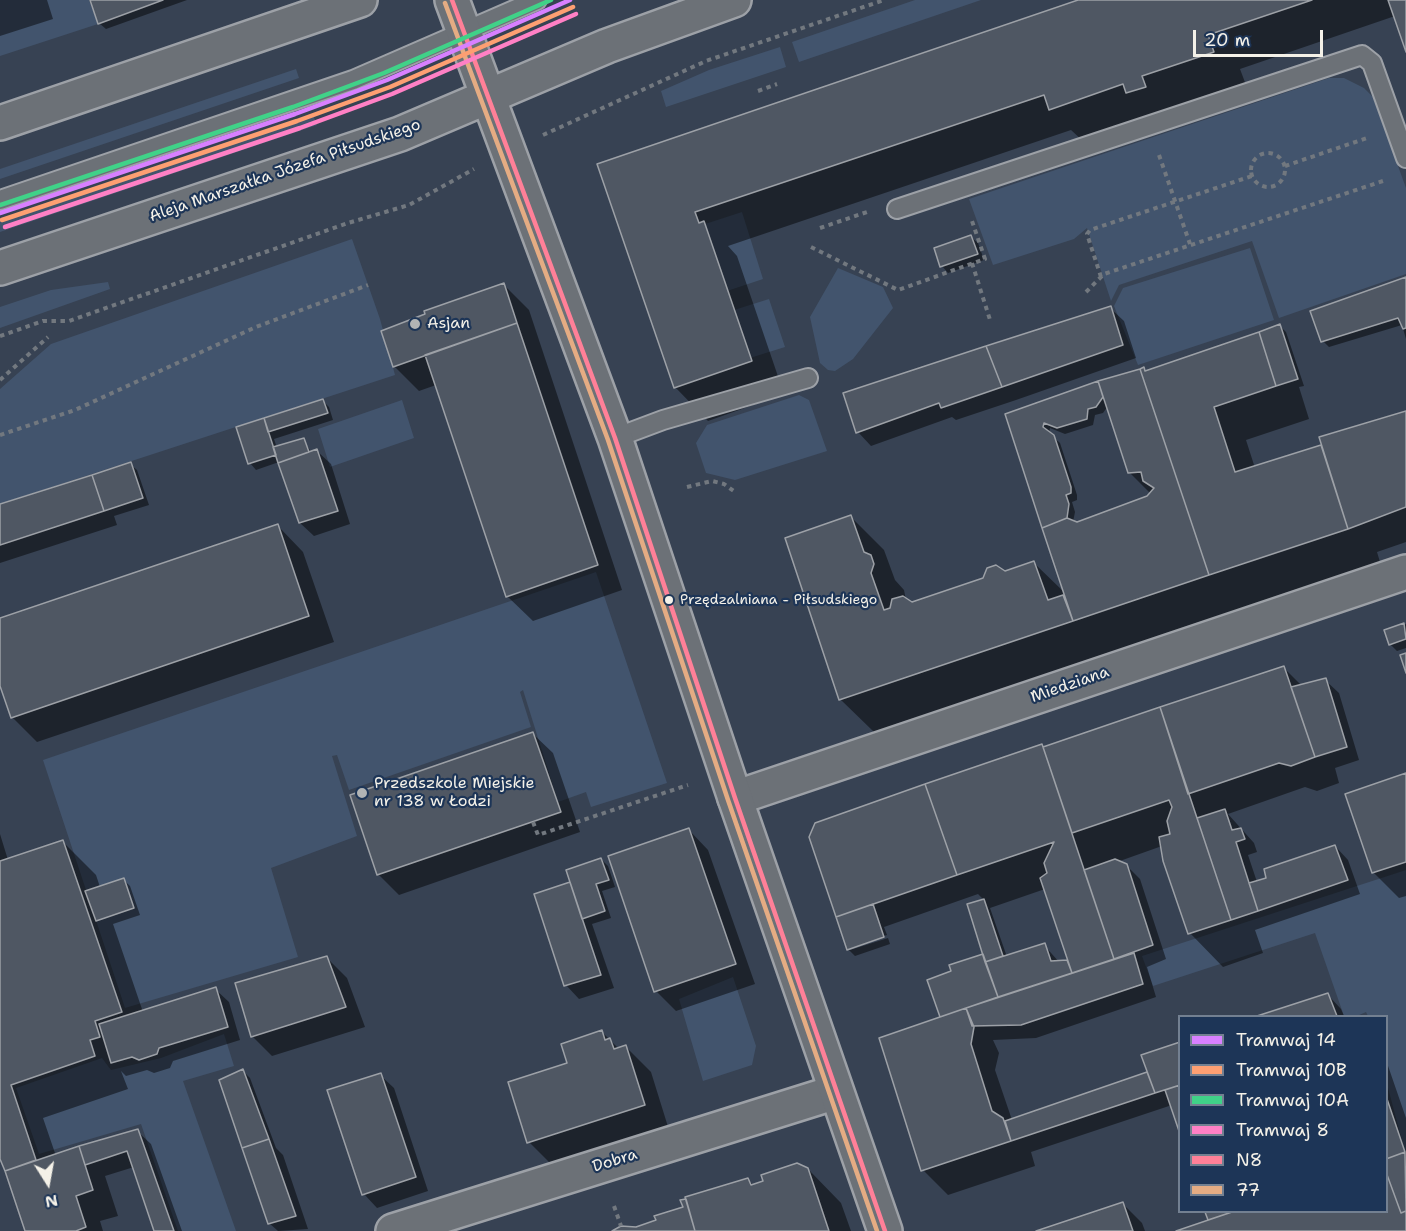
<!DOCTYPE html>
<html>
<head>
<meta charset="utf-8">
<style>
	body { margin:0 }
	#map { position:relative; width:1406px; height:1231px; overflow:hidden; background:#374253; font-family:"Shantell Sans",sans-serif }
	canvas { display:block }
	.legend { position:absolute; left:1178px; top:1015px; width:210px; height:198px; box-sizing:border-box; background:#1d3557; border:2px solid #738091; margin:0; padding:8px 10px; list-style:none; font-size:18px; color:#f4f1e8 }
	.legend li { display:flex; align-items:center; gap:12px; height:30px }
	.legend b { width:30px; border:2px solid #738091 }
	.north { position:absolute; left:18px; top:1153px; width:60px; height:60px; -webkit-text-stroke:4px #1d3557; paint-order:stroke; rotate:169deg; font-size:16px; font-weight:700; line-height:24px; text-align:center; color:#f4f1e8 }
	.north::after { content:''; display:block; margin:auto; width:21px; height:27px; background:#f4f1e8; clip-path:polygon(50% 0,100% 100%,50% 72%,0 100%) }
	.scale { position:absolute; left:1193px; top:30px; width:130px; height:27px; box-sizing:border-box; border:3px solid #f4f1e8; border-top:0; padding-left:8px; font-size:18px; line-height:21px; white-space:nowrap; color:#f4f1e8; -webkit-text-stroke:4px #1d3557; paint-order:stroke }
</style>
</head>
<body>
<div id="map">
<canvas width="1406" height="1231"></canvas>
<ul class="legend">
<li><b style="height:8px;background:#d880ff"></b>Tramwaj 14</li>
<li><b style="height:8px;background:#fd9f72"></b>Tramwaj 10B</li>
<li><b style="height:8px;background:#40d288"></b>Tramwaj 10A</li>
<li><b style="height:8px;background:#ff80c5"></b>Tramwaj 8</li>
<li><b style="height:8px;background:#ff8098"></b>N8</li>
<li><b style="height:8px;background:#e5ac83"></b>77</li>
</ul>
<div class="north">N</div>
<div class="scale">20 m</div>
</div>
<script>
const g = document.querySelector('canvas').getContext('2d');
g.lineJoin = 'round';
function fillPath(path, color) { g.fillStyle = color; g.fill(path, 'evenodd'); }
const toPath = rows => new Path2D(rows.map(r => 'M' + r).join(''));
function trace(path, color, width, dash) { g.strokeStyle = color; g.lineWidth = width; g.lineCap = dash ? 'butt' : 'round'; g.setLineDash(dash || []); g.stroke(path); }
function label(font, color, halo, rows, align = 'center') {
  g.font = font + ' "Shantell Sans",sans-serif'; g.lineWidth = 4.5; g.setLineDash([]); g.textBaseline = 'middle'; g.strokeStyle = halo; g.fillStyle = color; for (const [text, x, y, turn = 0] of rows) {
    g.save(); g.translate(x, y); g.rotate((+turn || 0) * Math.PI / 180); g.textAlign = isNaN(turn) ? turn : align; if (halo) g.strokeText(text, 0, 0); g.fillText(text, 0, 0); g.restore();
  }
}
const green = toPath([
	[0,0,89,0,98,24,0,56],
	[915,0,981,0,799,62,792,42],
	[780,47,786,67,666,107,661,91,709,70],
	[296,69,299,78,0,179,0,169],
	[1329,78,1344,78,1364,88,1373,97,1406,188,1406,274,1279,318,1252,241,1119,285,1111,301,1087,228,1074,239,993,265,969,199],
	[313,115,317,125,0,232,0,221],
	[742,212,763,279,727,291,705,224],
	[352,239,380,319,395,375,0,504,0,389,51,344],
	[1250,248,1274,320,1138,365,1114,306,1123,288],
	[838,268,883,287,893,308,853,359,835,371,828,370,820,363,810,317],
	[108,282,110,289,0,328,0,307,51,290],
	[769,299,785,347,750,358,734,310],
	[799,395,809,400,827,451,735,480,706,473,696,443,707,425],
	[402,400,414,438,330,467,318,429],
	[596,572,667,783,591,807,586,792,558,802,523,690,520,692,531,727,349,790,337,755,332,756,357,836,271,868,298,957,125,1008,43,760],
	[1406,870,1406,1152,1405,1152,1387,1084,1386,1016,1368,1016,1366,1012,1357,1016,1344,1016,1315,933,1153,986,1142,956],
	[733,977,756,1046,752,1065,703,1081,679,999],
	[224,1034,234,1066,183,1081,236,1231,178,1231,141,1124,39,1154,16,1088,102,1058,111,1070,161,1058]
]);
const shadow = toPath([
	[0,0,47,0,53,19,0,36],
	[91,0,187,0,106,29,99,23],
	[1083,0,1406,0,1406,48,1395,16,1240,69,1246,85,1084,142,1071,130,728,246,737,256,784,394,708,421,675,387,599,165],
	[971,237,978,243,984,260,948,273,942,266],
	[1406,279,1406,339,1402,325,1329,347,1323,341],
	[504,285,529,310,622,590,533,621,507,596,436,385,419,391,394,366],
	[1110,308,1124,321,1136,358,1016,400,956,420,952,417,871,446,858,432],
	[1280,326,1286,332,1304,386,1299,387,1309,419,1246,440,1255,468,1323,446,1406,412,1406,542,1377,552,1380,562,874,732,840,699,851,517,884,550,895,580,904,590,906,600,911,603,1034,563,1064,592,1007,415,1143,369,1147,372],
	[1108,406,1130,473,1151,494,1148,497,1077,523,1073,522,1075,512,1072,502,1077,500,1077,495,1060,443,1049,433,1050,428,1065,434,1093,425,1095,415,1103,413],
	[322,400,329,407,333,420,274,439,277,448,303,440,312,453,317,451,331,464,350,524,314,536,300,523,279,462,256,470,250,463,238,428],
	[130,464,137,470,149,505,114,516,117,525,0,563,0,506],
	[278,526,303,552,334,642,37,742,12,717,0,681,0,620],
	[1406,624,1406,648,1397,651,1390,644,1386,631],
	[1284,668,1302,686,1325,680,1339,693,1359,760,1335,768,1339,783,1317,791,1305,787,1228,814,1254,843,1257,852,1248,855,1257,882,1335,846,1348,860,1360,894,1255,930,1263,953,1223,967,1190,933,1162,846,1117,862,1126,865,1140,879,1166,959,1147,967,1156,997,1036,1038,993,1040,999,1053,995,1070,1012,1120,1149,1073,1180,1044,1180,1129,1172,1105,1031,1152,1035,1166,948,1195,923,1170,943,1018,953,972,985,955,984,900,978,894,884,927,887,935,850,947,850,950,888,938,890,944,855,956,848,949,810,837,1044,748],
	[1045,889,1069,961,1059,962,1044,945,1007,957,990,908],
	[1121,955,1122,958,1091,968,1091,965],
	[533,734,553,753,580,832,399,895,379,875,352,796],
	[1406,775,1406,896,1399,898,1374,873,1347,795],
	[689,830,708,850,755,984,676,1011,656,991],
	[0,834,8,860,63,842,96,875,100,887,123,879,130,886,140,915,113,924,143,1012,215,989,229,1002,240,1040,173,1061,170,1068,154,1073,147,1070,126,1076,121,1071,128,1089,43,1118,56,1156,137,1131,151,1144,182,1231,156,1231,134,1167,105,1176,118,1216,100,1221,103,1231,27,1231,0,1157],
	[601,859,608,866,615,887,602,891,611,918,592,924,614,988,579,999,566,985,570,884],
	[327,958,347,978,365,1027,272,1056,252,1036],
	[1328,995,1341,1009,1344,1016,1262,1016],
	[602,1032,619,1049,626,1047,651,1072,669,1130,554,1167,529,1142,569,1064],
	[1386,1060,1406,1118,1406,1231,1183,1231,1211,1221,1207,1212,1386,1212],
	[243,1071,250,1078,276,1148,283,1155,308,1229,278,1231,269,1223],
	[380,1075,394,1088,428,1191,377,1208,364,1194],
	[808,1169,841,1203,851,1231,613,1231,637,1228,748,1180,754,1186],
	[1122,1203,1142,1223,1145,1231,1041,1231]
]);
const building = toPath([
	[90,0,163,0,98,24,90,0],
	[1078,0,1312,0,1208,35,1214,52,1142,76,1146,87,1126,93,1123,84,1049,110,1044,95,695,212,699,223,704,221,752,361,674,388,597,164,1078,0],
	[1388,0,1406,0,1406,52,1388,0],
	[971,235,978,254,940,267,934,248,971,235],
	[1406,277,1406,328,1403,329,1398,318,1321,342,1310,311,1406,277],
	[504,283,517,323,393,367,381,331,425,314,424,311,504,283],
	[1111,306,1123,345,1002,387,986,346,1111,306],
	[517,323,598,565,506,597,425,355,517,323],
	[1280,324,1298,379,1276,386,1259,332,1280,324],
	[1259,332,1276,386,1214,407,1235,472,1321,445,1348,529,1209,575,1140,369,1144,367,1145,371,1259,332],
	[986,346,1002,387,941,408,939,403,856,433,843,393,986,346],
	[1140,369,1209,575,1073,621,1042,528,1067,518,1077,522,1147,496,1154,488,1143,481,1141,472,1128,473,1098,381,1140,369],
	[1098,381,1103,397,1096,407,1088,409,1087,419,1057,428,1044,423,1043,427,1054,435,1071,487,1071,493,1066,495,1069,504,1067,518,1042,528,1005,414,1098,381],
	[323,399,328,413,268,432,264,418,323,399],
	[1406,411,1406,507,1348,529,1319,437,1406,411],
	[264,418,276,455,248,464,236,427,264,418],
	[304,438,309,452,278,463,273,447,304,438],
	[317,449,338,511,299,523,278,463,317,449],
	[131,462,143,498,104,511,92,475,131,462],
	[92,475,104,511,0,545,0,504,92,475],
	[851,515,864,552,871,555,874,564,871,573,884,610,890,608,892,599,903,596,912,602,983,578,987,568,996,565,1005,571,1034,561,1048,600,1063,595,1073,621,839,700,785,538,851,515],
	[278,524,309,616,11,718,0,686,0,618,278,524],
	[1404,623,1406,639,1389,645,1384,630,1404,623],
	[1406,653,1406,673,1400,655,1406,653],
	[1284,666,1315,757,1291,766,1279,763,1188,794,1160,707,1284,666],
	[1326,678,1347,747,1315,757,1291,687,1326,678],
	[1160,707,1231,920,1188,934,1163,861,1159,837,1170,834,1167,821,1172,807,1169,800,1072,833,1043,747,1160,707],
	[533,732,561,812,377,875,350,795,533,732],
	[1042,744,1114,959,1072,973,1040,878,1047,873,1044,863,1054,842,957,875,925,784,1042,744],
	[1406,773,1406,862,1372,873,1345,794,1406,773],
	[925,784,957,875,836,917,809,837,815,823,925,784],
	[1225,809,1232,830,1241,828,1245,839,1236,842,1258,911,1231,920,1197,818,1225,809],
	[689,828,736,964,654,992,608,856,689,828],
	[63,840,122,1012,95,1021,100,1037,90,1040,95,1056,11,1085,36,1160,5,1171,0,1159,0,861,63,840],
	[1335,845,1348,880,1258,911,1249,883,1266,878,1264,869,1335,845],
	[601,858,609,880,596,884,605,911,582,919,566,870,601,858],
	[1115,859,1127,864,1153,945,1114,959,1084,870,1115,859],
	[124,878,134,908,96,921,85,891,124,878],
	[570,882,601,975,564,986,534,894,570,882],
	[984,899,1003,956,985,962,967,904,984,899],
	[873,904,884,937,847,950,836,917,873,904],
	[1045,943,1051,961,1067,960,1072,973,998,997,985,962,1045,943],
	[1134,953,1143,984,1021,1025,972,1026,966,1008,1134,953],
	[983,954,998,997,940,1017,927,980,951,971,949,965,983,954],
	[327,956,346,1007,251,1037,235,983,327,956],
	[216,987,228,1027,159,1048,157,1054,139,1060,132,1057,111,1063,99,1024,216,987],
	[1328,993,1337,1016,1257,1016,1328,993],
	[966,1008,974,1027,971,1044,992,1111,1003,1118,1011,1141,921,1171,879,1038,966,1008],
	[602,1030,605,1040,610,1038,614,1049,626,1045,645,1105,527,1143,508,1082,567,1063,561,1044,602,1030],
	[1180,1042,1180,1085,1155,1093,1141,1055,1180,1042],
	[243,1069,269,1139,242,1148,219,1080,243,1069],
	[1147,1072,1155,1093,1011,1141,1005,1121,1147,1072],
	[381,1073,416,1177,362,1195,327,1090,381,1073],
	[1180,1085,1180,1134,1165,1090,1180,1085],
	[1386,1096,1405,1152,1386,1159,1386,1096],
	[138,1129,174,1231,154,1231,127,1151,85,1165,79,1146,138,1129],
	[269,1139,296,1216,268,1224,242,1148,269,1139],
	[79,1146,93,1190,76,1196,86,1227,76,1231,25,1231,5,1171,79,1146],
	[1405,1152,1406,1211,1401,1213,1386,1172,1386,1159,1405,1152],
	[797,1163,808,1168,829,1231,695,1231,685,1197,748,1178,751,1185,763,1181,761,1175,797,1163],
	[1386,1172,1401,1213,1406,1211,1406,1231,1176,1231,1232,1212,1386,1212,1386,1172],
	[686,1199,695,1231,612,1231,621,1226,636,1227,656,1220,654,1216,683,1207,680,1200,686,1199],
	[1123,1202,1133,1231,1036,1231,1123,1202],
	[1205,1212,1232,1212,1208,1220,1205,1212]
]);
const path = toPath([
	[758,91,777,84],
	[543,135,706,61,884,0],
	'1251 170a17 17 0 1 1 34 0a17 17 0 1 1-34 0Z',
	[1159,155,1190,244],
	[1285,166,1367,138],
	[820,228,867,212],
	[811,247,898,290,985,259,971,218],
	[972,263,991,323],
	[1101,277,1087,234,1090,230,1252,176],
	[1086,292,1104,274,1386,180],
	[0,336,43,321,69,321,348,223,409,205,474,169],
	[0,380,48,337],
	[0,435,75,410,256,327,368,285],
	[687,487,712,481,724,484,735,492],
	[533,822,538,835,688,785],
	[614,1206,621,1226]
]);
const lane = toPath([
	[0,200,353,80,537,0],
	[897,209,1362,55,1372,63,1406,158],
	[615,438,663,420,808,378]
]);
const street = toPath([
	[735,798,1406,572],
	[393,1231,836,1092]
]);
const secondary = toPath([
	[452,0,615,438,735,798,885,1231],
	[0,123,360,0],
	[0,268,400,134,607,46,734,0]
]);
const bus1 = toPath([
	[452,0,615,438,735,798,885,1231]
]);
const bus2 = toPath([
	[445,3,608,440,728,800,877,1231]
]);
const tram1 = toPath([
	[0,213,295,114,387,80,570,0]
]);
const tram2 = toPath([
	[2,220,297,121,390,87,573,7]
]);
const tram3 = toPath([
	[0,205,293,107,384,73,551,0]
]);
const tram4 = toPath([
	[5,227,300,128,392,94,576,14]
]);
const markers = [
	[415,324,6,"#b2b4b4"],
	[669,600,5,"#f4f1e8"],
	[362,793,6,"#b2b4b4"]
];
const busNames = [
	["Przędzalniana - Piłsudskiego",680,600]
];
const streetNames = [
	["Aleja Marszałka Józefa Piłsudskiego",285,171,-19],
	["Miedziana",1070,685,-19],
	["Dobra",615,1161,-17]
];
const poiNames = [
	["Asjan",427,324],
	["Przedszkole Miejskie",374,784],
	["nr 138 w Łodzi",374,802]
];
fillPath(green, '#42546d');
fillPath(shadow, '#0007');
fillPath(building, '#4f5763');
trace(building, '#9da1a7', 1.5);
trace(lane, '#9da1a7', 22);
trace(street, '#9da1a7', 38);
trace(secondary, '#9da1a7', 38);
trace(path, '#72787f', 4, [4.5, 4.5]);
trace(lane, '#6c7177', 18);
trace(street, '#6c7177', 33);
trace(secondary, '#6c7177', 33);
trace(bus1, '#ff8098', 4.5);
trace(bus2, '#e5ac83', 4.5);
trace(tram1, '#d880ff', 4.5);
trace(tram2, '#fd9f72', 4.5);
trace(tram3, '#40d288', 4.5);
trace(tram4, '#ff80c5', 4.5);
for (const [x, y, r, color] of markers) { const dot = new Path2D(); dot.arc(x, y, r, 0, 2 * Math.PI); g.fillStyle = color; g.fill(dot); trace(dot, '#1d3557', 2); }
label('14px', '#f4f1e8', '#1d3557', busNames, 'left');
label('16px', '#f4f1e8', '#1d3557', streetNames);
label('16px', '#f4f1e8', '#1d3557', poiNames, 'left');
</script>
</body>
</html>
